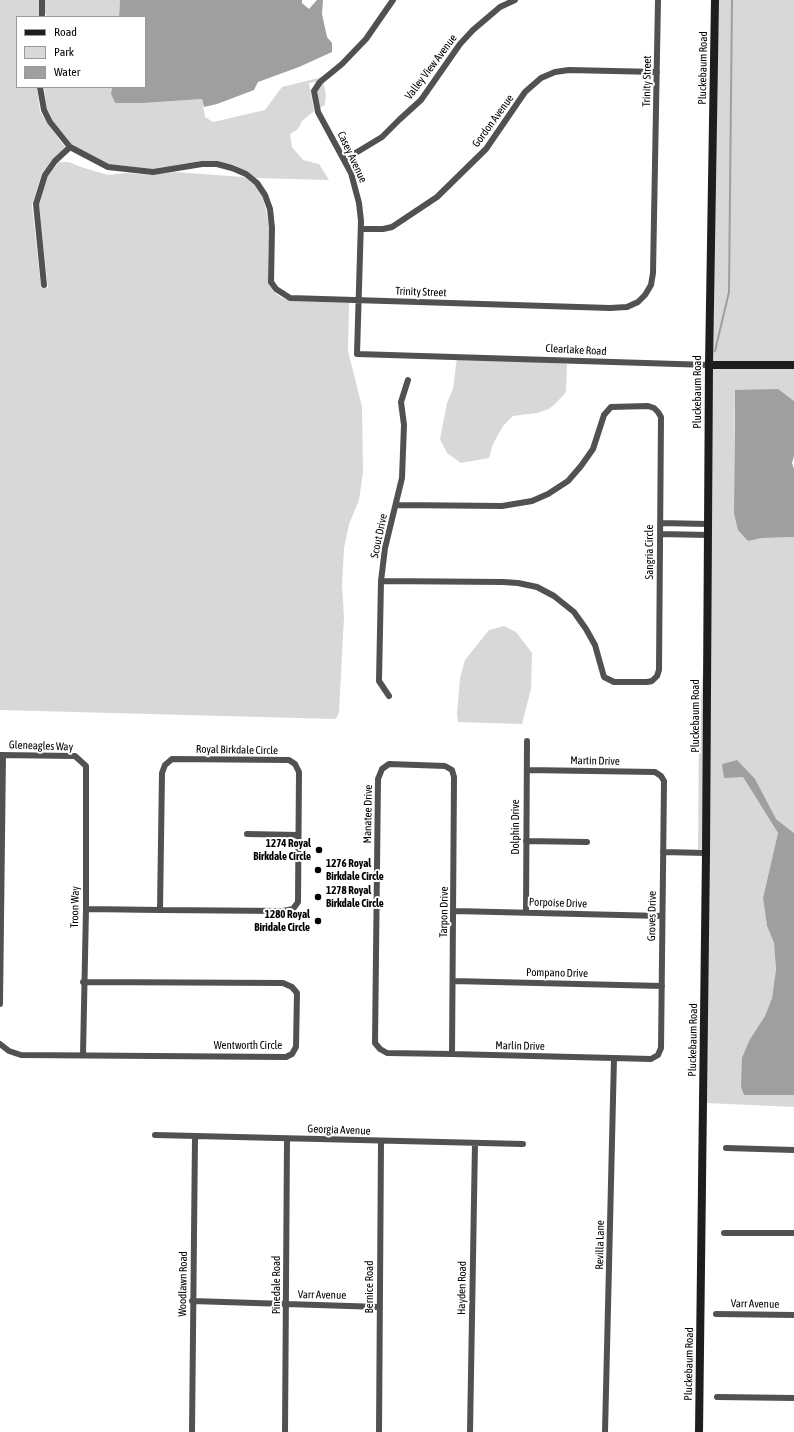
<!DOCTYPE html>
<html>
<head>
<meta charset="utf-8">
<style>
	body { margin:0 }
	#map { position:relative; width:794px; height:1432px; overflow:hidden; background:#fff; font-family:"Asap Condensed",sans-serif }
	canvas { display:block }
	.legend { position:absolute; left:16px; top:16px; width:130px; height:72px; box-sizing:border-box; background:#fff; border:1px solid #999; margin:0; padding:5px 7px; list-style:none; font-size:12px; color:#000 }
	.legend li { display:flex; align-items:center; gap:8px; height:20px }
	.legend b { width:20px; border:1px solid #999 }
</style>
</head>
<body>
<div id="map">
<canvas width="794" height="1432"></canvas>
<ul class="legend">
<li><b style="height:5px;background:#1e1e1e"></b>Road</li>
<li><b style="height:11px;background:#d8d8d8"></b>Park</li>
<li><b style="height:11px;background:#9f9f9f"></b>Water</li>
</ul>
</div>
<script>
const g = document.querySelector('canvas').getContext('2d');
g.lineJoin = 'round';
function fillPath(path, color) { g.fillStyle = color; g.fill(path, 'evenodd'); }
const toPath = rows => new Path2D(rows.map(r => 'M' + r).join(''));
function trace(path, color, width, dash) { g.strokeStyle = color; g.lineWidth = width; g.lineCap = dash ? 'butt' : 'round'; g.setLineDash(dash || []); g.stroke(path); }
function label(font, color, halo, rows, align = 'center') {
  g.font = font + ' "Asap Condensed",sans-serif'; g.lineWidth = 4; g.setLineDash([]); g.textBaseline = 'middle'; g.strokeStyle = halo; g.fillStyle = color; for (const [text, x, y, turn = 0] of rows) {
    g.save(); g.translate(x, y); g.rotate((+turn || 0) * Math.PI / 180); g.textAlign = isNaN(turn) ? turn : align; if (halo) g.strokeText(text, 0, 0); g.fillText(text, 0, 0); g.restore();
  }
}
const green = toPath([
	[0,0,120,0,119,17,46,17,46,14,39,14,39,17,17,17,17,87,37,87,40,111,47,123,65,147,53,159,42,173,32,205,41,288,48,288,39,205,48,176,59,162,69,162,81,167,108,175,126,173,152,175,174,172,244,177,255,185,262,196,266,210,269,228,268,282,273,291,280,297,290,301,349,303,348,351,362,407,363,472,359,500,349,524,344,548,342,585,344,617,339,712,336,719,0,710],
	[718,0,794,0,794,362,712,362],
	[322,77,326,94,325,105,320,108,315,82,309,83,314,111,302,121,298,129,290,134,292,147,303,160,319,164,329,180,256,178,234,165,217,161,201,161,152,169,109,164,72,145,53,121,47,109,44,87,112,87,111,94,115,103,144,103,202,99,205,117,213,122,265,110,282,87],
	[457,357,567,364,566,392,556,403,549,409,537,413,513,416,503,426,493,444,489,458,461,463,447,453,440,439,447,403,453,389],
	[712,368,794,368,794,401,778,390,735,390,734,432,734,513,748,541,762,538,794,537,794,833,776,819,737,760,722,764,743,777,778,833,763,898,767,926,774,943,776,969,772,998,765,1016,750,1039,751,1095,794,1095,794,1107,707,1103],
	[504,626,516,632,532,653,531,689,522,724,458,722,457,715,460,678,465,660,489,630],
	[704,654,703,849,698,849,699,729]
]);
const water = toPath([
	[120,0,302,0,302,3,309,9,317,0,323,0,322,14,327,37,332,43,332,52,299,67,258,82,254,90,217,104,204,107,202,99,144,103,115,103,111,94,112,87,145,87,145,17,119,17],
	[778,389,794,401,794,456,792,463,794,469,794,537,762,538,748,541,738,530,734,513,735,390],
	[737,760,755,779,776,819,794,833,794,1095,744,1095,741,1087,742,1058,750,1039,765,1016,772,998,776,969,774,943,767,926,763,898,778,833,743,777,724,778,722,764]
]);
const stream = toPath([
	[715,351,729,292,732,0]
]);
const street = toPath([
	[393,0,366,39,342,64,320,82,314,91,318,112,351,173,359,203,361,221,357,354,709,365],
	[42,17,42,0],
	[40,87,44,110,50,122,70,147,108,167,153,172,202,164,217,164,232,168,246,174,257,183,265,195,270,209,272,228,271,282,276,289,290,298,610,308,627,307,638,302,645,295,651,285,653,273,658,0],
	[344,160,382,137,399,120,421,100,460,44,473,30,500,7,515,0],
	[361,229,383,229,392,227,437,197,486,149,525,92,541,78,555,72,569,70,657,72],
	[44,285,36,204,45,175,55,161,70,147],
	[660,523,708,524],
	[660,534,708,535],
	[381,581,503,582,518,583,537,587,554,596,574,612,586,629,595,645,604,677,614,682,647,682,652,681,657,676,659,670,661,417,658,412,654,408,648,406,611,407,604,415,593,449,581,466,568,481,548,494,532,501,502,506,397,505],
	[389,696,379,681,381,581,385,548,402,478,404,425,401,402,408,380],
	[0,755,75,756,86,766,86,909,83,1055],
	[247,834,298,835],
	[526,841,587,842],
	[663,852,706,853],
	[86,909,160,910,283,911,293,909,298,902,299,772,295,764,289,760,172,759,165,765,162,773,160,910],
	[454,911,662,916],
	[526,912,527,741],
	[453,981,662,986],
	[0,1004,3,755],
	[0,1044,9,1051,21,1055,286,1057,292,1054,296,1047,297,993,292,987,283,983,83,982],
	[452,1054,454,777,452,770,445,766,389,764,382,769,378,779,375,1043,380,1049,387,1053,452,1054,614,1058,651,1059,658,1055,661,1048,664,781,661,776,655,772,527,770],
	[155,1135,523,1144],
	[726,1148,794,1150],
	[724,1233,794,1233],
	[192,1301,380,1307],
	[716,1314,794,1315],
	[717,1397,794,1398],
	[192,1432,195,1137],
	[285,1432,287,1139],
	[379,1432,381,1142],
	[470,1432,475,1143],
	[605,1432,614,1058]
]);
const secondary = toPath([
	[709,365,794,365],
	[699,1432,706,853,709,365,715,0]
]);
const markers = [
	[319,850,4,"#000"],
	[318,870,4,"#000"],
	[318,897,4,"#000"],
	[318,921,4,"#000"]
];
const streetNames = [
	["Valley View Avenue",431,67,-53],
	["Pluckebaum Road",703,68,-89],
	["Trinity Street",647,81,-89],
	["Gordon Avenue",493,121,-54],
	["Casey Avenue",352,157,65],
	["Trinity Street",421,292,2],
	["Clearlake Road",576,350,3],
	["Pluckebaum Road",698,392,-90],
	["Scout Drive",379,536,-78],
	["Sangria Circle",650,552,-90],
	["Pluckebaum Road",696,716,-90],
	["Gleneagles Way",41,746,2],
	["Royal Birkdale Circle",237,750,1],
	["Martin Drive",595,761,1],
	["Manatee Drive",368,814,-89],
	["Dolphin Drive",516,827,-90],
	["Porpoise Drive",558,903,2],
	["Troon Way",75,907,-89],
	["Tarpon Drive",444,912,-89],
	["Groves Drive",652,916,-89],
	["Pompano Drive",557,973,1],
	["Pluckebaum Road",693,1040,-89],
	["Wentworth Circle",248,1046],
	["Marlin Drive",520,1046,1],
	["Georgia Avenue",339,1130,2],
	["Revilla Lane",600,1245,-89],
	["Woodlawn Road",183,1284,-89],
	["Pinedale Road",277,1285,-90],
	["Bernice Road",370,1287,-90],
	["Hayden Road",462,1288,-89],
	["Varr Avenue",322,1295,1],
	["Varr Avenue",755,1304,1],
	["Pluckebaum Road",689,1364,-89]
];
const poiNames = [
	["1274 Royal",311,844],
	["Birkdale Circle",311,857],
	["1276 Royal",326,864,"left"],
	["Birkdale Circle",326,877,"left"],
	["1278 Royal",326,891,"left"],
	["Birkdale Circle",326,904,"left"],
	["1280 Royal",310,915],
	["Biridale Circle",310,928]
];
fillPath(green, '#d8d8d8');
fillPath(water, '#9f9f9f');
trace(stream, '#9f9f9f', 2);
trace(street, '#515151', 6);
trace(secondary, '#1e1e1e', 8);
for (const [x, y, r, color] of markers) { const dot = new Path2D(); dot.arc(x, y, r, 0, 2 * Math.PI); g.fillStyle = color; g.fill(dot); trace(dot, '#fff', 1.5); }
label('11px', '#000', '#fff', streetNames);
label('bold 11px', '#000', '#fff', poiNames, 'right');
</script>
</body>
</html>
